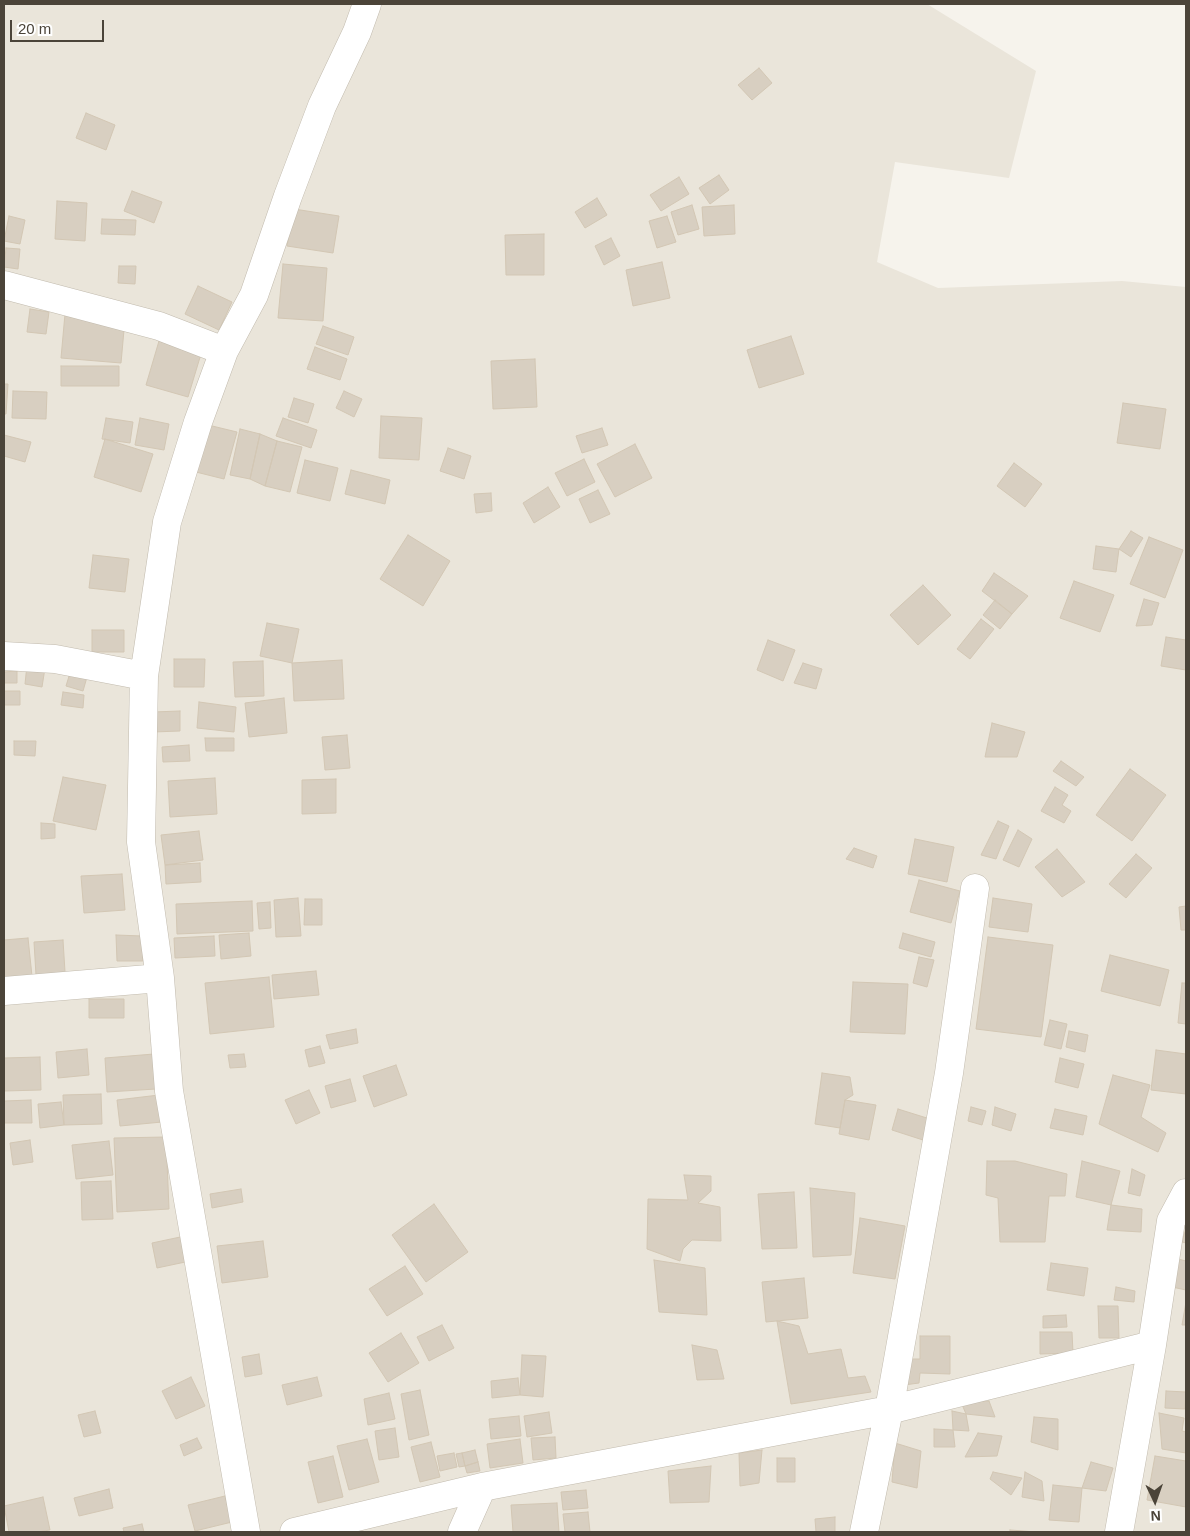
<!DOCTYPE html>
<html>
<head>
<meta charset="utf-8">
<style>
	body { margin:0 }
	#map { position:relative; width:1190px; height:1536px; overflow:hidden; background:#f6f3ec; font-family:Arial,sans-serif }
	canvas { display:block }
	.frame { position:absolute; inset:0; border:5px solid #4b4439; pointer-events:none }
	.north { position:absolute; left:1130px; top:1476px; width:50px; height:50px; -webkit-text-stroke:4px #fff; paint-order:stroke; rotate:177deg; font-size:14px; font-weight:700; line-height:20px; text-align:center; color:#4b4439 }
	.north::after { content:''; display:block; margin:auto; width:18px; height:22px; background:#4b4439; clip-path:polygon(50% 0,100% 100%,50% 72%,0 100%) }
	.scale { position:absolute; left:10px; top:20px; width:94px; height:22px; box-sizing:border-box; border:2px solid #4b4439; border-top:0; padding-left:6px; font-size:15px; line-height:18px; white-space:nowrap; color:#4b4439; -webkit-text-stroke:4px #fff; paint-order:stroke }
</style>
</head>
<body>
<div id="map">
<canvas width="1190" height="1536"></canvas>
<div class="frame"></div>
<div class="north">N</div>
<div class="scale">20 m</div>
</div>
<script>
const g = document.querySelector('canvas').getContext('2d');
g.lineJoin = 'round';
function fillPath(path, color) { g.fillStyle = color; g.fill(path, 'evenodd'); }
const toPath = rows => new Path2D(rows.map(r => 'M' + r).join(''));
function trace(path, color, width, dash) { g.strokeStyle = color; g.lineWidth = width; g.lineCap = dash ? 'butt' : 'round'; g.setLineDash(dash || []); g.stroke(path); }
const residential = toPath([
	[4,4,927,4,1036,71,1009,178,895,162,877,262,938,288,1122,281,1186,287,1186,1532,4,1532]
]);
const building = toPath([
	[759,68,772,83,752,100,738,85,759,68],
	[86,113,115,125,106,150,76,138,86,113],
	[719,175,729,190,710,204,699,188,719,175],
	[679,177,689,194,661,211,650,195,679,177],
	[132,191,162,202,154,223,124,211,132,191],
	[597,198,607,215,585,228,575,212,597,198],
	[57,201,87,203,85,241,55,239,57,201],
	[692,205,699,229,678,235,671,212,692,205],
	[734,205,735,234,704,236,702,207,734,205],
	[294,209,339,216,333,253,287,246,294,209],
	[9,216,25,220,20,244,4,241,9,216],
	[667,216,676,242,657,248,649,221,667,216],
	[102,219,136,220,135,235,101,234,102,219],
	[544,234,544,275,506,275,505,235,544,234],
	[611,238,620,256,604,265,595,246,611,238],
	[6,248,20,249,18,269,4,267,6,248],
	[662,262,670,298,633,306,626,270,662,262],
	[283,264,327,268,323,321,278,318,283,264],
	[119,266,136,266,135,284,118,283,119,266],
	[198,286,232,302,219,330,185,314,198,286],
	[30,309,49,312,46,334,27,332,30,309],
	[65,314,125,319,121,363,61,358,65,314],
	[323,326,354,337,348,355,316,344,323,326],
	[791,336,804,374,759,388,747,350,791,336],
	[159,341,201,354,188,397,146,385,159,341],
	[315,347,347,359,340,380,307,369,315,347],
	[535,359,537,407,493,409,491,361,535,359],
	[61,366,119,366,119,386,61,386,61,366],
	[4,384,8,384,6,414,4,414,4,384],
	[13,391,47,392,46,419,12,418,13,391],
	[344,391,362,399,354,417,336,408,344,391],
	[294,398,314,404,308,423,288,417,294,398],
	[1123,403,1166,409,1160,449,1117,443,1123,403],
	[381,416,422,418,419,460,379,458,381,416],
	[106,418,133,422,130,443,102,439,106,418],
	[140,418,169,424,164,450,135,445,140,418],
	[283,418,317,430,311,448,276,436,283,418],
	[204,424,237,432,224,479,192,471,204,424],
	[602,428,608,445,582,453,576,436,602,428],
	[240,429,260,434,250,479,230,475,240,429],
	[260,434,277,441,265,486,250,479,260,434],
	[4,435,31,442,25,462,4,456,4,435],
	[105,439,153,454,141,492,94,477,105,439],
	[277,441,302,447,290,492,265,486,277,441],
	[635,444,652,478,615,497,597,464,635,444],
	[448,448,471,456,464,479,440,471,448,448],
	[584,459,595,482,567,496,555,473,584,459],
	[305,460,338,468,330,501,297,493,305,460],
	[1014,463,1042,484,1025,507,997,486,1014,463],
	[351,470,390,480,385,504,345,494,351,470],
	[548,487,560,507,534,523,523,503,548,487],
	[598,490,610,514,590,523,579,499,598,490],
	[491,493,492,511,476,513,474,494,491,493],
	[1131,531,1143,538,1131,557,1119,549,1131,531],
	[408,535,450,561,423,606,380,579,408,535],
	[1149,537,1183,550,1165,598,1130,584,1149,537],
	[1096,546,1119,549,1116,572,1093,569,1096,546],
	[93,555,129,559,125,592,89,588,93,555],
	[994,573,1028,596,1012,614,982,591,994,573],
	[1074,581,1114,595,1100,632,1060,618,1074,581],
	[923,585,951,615,918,645,890,615,923,585],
	[1144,599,1159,603,1152,625,1136,626,1144,599],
	[995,600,1012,614,1000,629,983,615,995,600],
	[981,619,994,629,970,659,957,649,981,619],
	[267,623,299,629,292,663,260,656,267,623],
	[92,630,124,630,124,652,92,652,92,630],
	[1166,637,1186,640,1186,670,1161,666,1166,637],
	[768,640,795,650,783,681,757,670,768,640],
	[174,659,205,659,204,687,174,687,174,659],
	[342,660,344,699,294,701,292,663,342,660],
	[263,661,264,696,235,697,233,662,263,661],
	[803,663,822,669,816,689,794,683,803,663],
	[27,665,45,668,42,687,25,684,27,665],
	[17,671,17,683,4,683,4,672,17,671],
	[70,673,87,677,83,691,66,686,70,673],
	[4,691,20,691,20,705,4,705,4,691],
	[63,692,84,695,83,708,61,705,63,692],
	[284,698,287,733,249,737,245,703,284,698],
	[199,702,236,707,234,732,197,728,199,702],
	[180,711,180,731,153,732,153,712,180,711],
	[992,723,1025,732,1017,757,985,757,992,723],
	[347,735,350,768,325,770,322,737,347,735],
	[205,738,234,738,234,751,206,751,205,738],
	[14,741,36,741,35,756,14,755,14,741],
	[189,745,190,761,163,762,162,747,189,745],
	[1061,761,1084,777,1076,786,1053,771,1061,761],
	[1130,769,1166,795,1132,841,1096,815,1130,769],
	[63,777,106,785,96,830,53,821,63,777],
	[215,778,217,814,170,817,168,781,215,778],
	[336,779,336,813,302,814,302,780,336,779],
	[1055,787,1068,795,1062,805,1071,811,1064,823,1041,811,1055,787],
	[998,821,1009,826,996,859,981,855,998,821],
	[41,823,55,824,55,838,41,839,41,823],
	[1018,830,1032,839,1019,867,1003,860,1018,830],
	[199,831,203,860,165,865,161,835,199,831],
	[915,839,954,847,947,882,908,874,915,839],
	[854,848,877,856,873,868,846,859,854,848],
	[1057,849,1085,882,1062,897,1035,867,1057,849],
	[1136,854,1152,868,1126,898,1109,884,1136,854],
	[200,863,201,882,166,884,165,865,200,863],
	[122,874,125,910,84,913,81,876,122,874],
	[919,880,960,891,951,923,910,912,919,880],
	[298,898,301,936,276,937,274,900,298,898],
	[993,898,1032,904,1028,932,989,927,993,898],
	[305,899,322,899,322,925,304,925,305,899],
	[252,901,253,931,177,934,176,904,252,901],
	[270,902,271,928,259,929,257,903,270,902],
	[1186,906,1186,930,1181,930,1179,907,1186,906],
	[249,933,251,956,221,959,219,935,249,933],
	[903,933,935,942,931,957,899,948,903,933],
	[116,935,142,936,143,961,117,961,116,935],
	[214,936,215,956,175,958,174,938,214,936],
	[988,937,1053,945,1041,1037,976,1029,988,937],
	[28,938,32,976,4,979,4,940,28,938],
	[63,940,65,972,36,975,34,942,63,940],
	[1110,955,1169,970,1160,1006,1101,991,1110,955],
	[919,957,934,960,927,987,913,983,919,957],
	[316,971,319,995,274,999,272,975,316,971],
	[269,977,274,1027,210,1034,205,983,269,977],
	[853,982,908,984,905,1034,850,1032,853,982],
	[1182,983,1186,983,1186,1024,1178,1023,1182,983],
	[89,999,124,999,124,1018,89,1018,89,999],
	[1050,1020,1067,1024,1061,1049,1044,1045,1050,1020],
	[356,1029,358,1043,330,1049,326,1035,356,1029],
	[1069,1031,1088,1035,1085,1052,1066,1047,1069,1031],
	[320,1046,325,1063,309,1067,305,1050,320,1046],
	[87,1049,89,1075,58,1078,56,1052,87,1049],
	[1156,1050,1186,1054,1186,1094,1151,1090,1156,1050],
	[154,1054,156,1089,107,1092,105,1058,154,1054],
	[244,1054,246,1067,230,1068,228,1055,244,1054],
	[40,1057,41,1090,4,1091,4,1058,40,1057],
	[1060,1058,1084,1064,1078,1088,1055,1082,1060,1058],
	[396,1065,407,1095,374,1107,363,1076,396,1065],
	[822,1073,850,1077,853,1095,845,1100,840,1128,815,1124,822,1073],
	[1113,1075,1150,1085,1141,1117,1166,1133,1158,1152,1099,1124,1113,1075],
	[350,1079,356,1101,331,1108,325,1086,350,1079],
	[309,1090,320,1113,296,1124,285,1100,309,1090],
	[101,1094,102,1124,64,1125,63,1095,101,1094],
	[159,1095,162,1122,120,1126,117,1100,159,1095],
	[31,1100,32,1123,4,1123,4,1101,31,1100],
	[845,1100,876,1105,869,1140,839,1134,845,1100],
	[61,1102,64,1125,40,1128,38,1104,61,1102],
	[971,1107,986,1111,982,1125,968,1121,971,1107],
	[995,1107,1016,1114,1011,1131,992,1125,995,1107],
	[898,1109,930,1119,923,1140,892,1130,898,1109],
	[1055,1109,1087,1116,1083,1135,1050,1128,1055,1109],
	[166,1137,169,1209,117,1212,114,1138,166,1137],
	[30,1140,33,1162,13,1165,10,1143,30,1140],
	[109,1141,113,1175,76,1179,72,1145,109,1141],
	[987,1161,1015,1161,1067,1174,1065,1196,1049,1196,1045,1242,1000,1242,998,1198,986,1195,987,1161],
	[1082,1161,1120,1171,1111,1205,1076,1197,1082,1161],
	[1132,1169,1145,1175,1140,1196,1128,1193,1132,1169],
	[684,1175,711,1176,711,1191,698,1203,720,1207,721,1241,692,1240,683,1249,680,1261,647,1249,648,1199,688,1200,684,1175],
	[111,1181,113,1219,82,1220,81,1182,111,1181],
	[810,1188,855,1193,851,1255,813,1257,810,1188],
	[241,1189,243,1202,212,1208,210,1194,241,1189],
	[794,1192,797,1248,762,1249,758,1194,794,1192],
	[434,1204,468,1252,426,1282,392,1235,434,1204],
	[1111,1205,1142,1209,1141,1232,1107,1230,1111,1205],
	[860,1218,905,1226,895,1279,853,1273,860,1218],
	[1186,1228,1186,1243,1182,1242,1186,1228],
	[185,1236,190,1261,157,1268,152,1243,185,1236],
	[263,1241,268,1277,222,1283,217,1246,263,1241],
	[1178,1259,1186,1261,1186,1290,1172,1287,1178,1259],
	[654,1260,705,1268,707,1315,659,1312,654,1260],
	[1051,1263,1088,1268,1084,1296,1047,1290,1051,1263],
	[405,1266,423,1294,387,1316,369,1289,405,1266],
	[804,1278,808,1318,766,1322,762,1282,804,1278],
	[1116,1287,1135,1291,1134,1302,1114,1300,1116,1287],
	[1186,1302,1186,1325,1182,1325,1186,1302],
	[1098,1306,1118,1306,1119,1338,1099,1338,1098,1306],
	[1066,1315,1067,1327,1043,1328,1043,1316,1066,1315],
	[777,1321,799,1326,808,1354,841,1349,848,1378,865,1376,871,1392,791,1404,777,1321],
	[442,1325,454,1348,429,1361,417,1337,442,1325],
	[1040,1332,1072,1332,1073,1353,1040,1354,1040,1332],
	[401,1333,419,1363,388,1382,369,1353,401,1333],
	[920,1336,950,1336,950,1374,920,1373,919,1383,904,1385,903,1359,920,1359,920,1336],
	[692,1345,717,1350,724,1379,697,1380,692,1345],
	[259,1354,262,1374,245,1377,242,1357,259,1354],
	[522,1355,546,1356,543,1397,520,1395,522,1355],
	[191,1377,205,1406,176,1419,162,1391,191,1377],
	[317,1377,322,1396,287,1405,282,1385,317,1377],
	[518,1378,520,1395,492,1398,491,1381,518,1378],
	[420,1390,429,1435,409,1440,401,1394,420,1390],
	[1166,1391,1186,1392,1185,1409,1165,1408,1166,1391],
	[389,1393,395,1419,368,1425,364,1399,389,1393],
	[989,1401,995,1417,966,1414,961,1402,989,1401],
	[95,1411,101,1433,84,1437,78,1415,95,1411],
	[952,1411,966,1414,969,1431,953,1430,952,1411],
	[549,1412,552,1433,527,1437,524,1416,549,1412],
	[1159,1413,1184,1418,1182,1431,1186,1432,1186,1453,1162,1449,1159,1413],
	[519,1416,521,1436,491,1439,489,1419,519,1416],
	[1034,1417,1058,1419,1058,1450,1031,1442,1034,1417],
	[395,1428,399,1457,379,1460,375,1431,395,1428],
	[934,1429,953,1430,955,1447,934,1447,934,1429],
	[978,1433,1002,1436,997,1456,965,1457,978,1433],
	[555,1437,556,1458,533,1460,531,1438,555,1437],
	[197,1438,202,1448,184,1456,180,1445,197,1438],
	[367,1439,379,1482,349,1490,337,1446,367,1439],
	[520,1439,523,1463,490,1468,487,1444,520,1439],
	[431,1442,440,1477,420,1482,411,1447,431,1442],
	[895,1443,921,1451,917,1488,892,1482,895,1443],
	[475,1450,478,1462,465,1466,462,1453,475,1450],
	[762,1450,759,1483,740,1486,739,1453,762,1450],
	[454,1453,457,1467,440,1471,437,1456,454,1453],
	[462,1453,465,1466,459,1467,456,1454,462,1453],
	[333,1456,343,1497,318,1503,308,1462,333,1456],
	[1155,1456,1186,1461,1186,1507,1147,1500,1155,1456],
	[777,1458,795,1458,795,1482,777,1482,777,1458],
	[478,1462,480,1471,467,1473,465,1466,478,1462],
	[1091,1462,1113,1468,1106,1491,1082,1488,1091,1462],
	[711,1466,709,1502,670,1503,668,1471,711,1466],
	[993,1472,1022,1478,1011,1495,990,1479,993,1472],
	[1025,1472,1042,1481,1044,1501,1022,1497,1025,1472],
	[1053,1485,1082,1488,1079,1522,1049,1520,1053,1485],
	[109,1489,113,1508,79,1516,74,1498,109,1489],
	[586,1490,588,1508,563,1510,561,1492,586,1490],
	[225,1496,232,1522,195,1531,188,1505,225,1496],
	[43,1497,50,1530,37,1532,9,1532,4,1506,43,1497],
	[557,1503,559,1532,513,1532,511,1505,557,1503],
	[588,1512,590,1532,565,1532,563,1514,588,1512],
	[835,1517,835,1532,816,1532,815,1519,835,1517],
	[142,1524,144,1532,124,1532,123,1528,142,1524],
	[1010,1530,1037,1532,1010,1532,1010,1530]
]);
const minor = toPath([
	[4,285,159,326,224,351],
	[4,656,55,659,144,676],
	[4,991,160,978],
	[246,1532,169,1091,160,978,141,842,144,676,167,522,198,422,224,351,254,295,288,196,322,106,357,32,367,4],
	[294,1532,482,1487,889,1410,1152,1345,1171,1221,1186,1193],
	[462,1532,482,1487],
	[864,1532,889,1410,949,1073,975,888],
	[1119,1532,1152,1345]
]);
fillPath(residential, '#eae5da');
fillPath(building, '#d8cfc1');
trace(building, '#d3c7b4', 1);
trace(minor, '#c2bbae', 29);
trace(minor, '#fff', 28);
</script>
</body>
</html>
